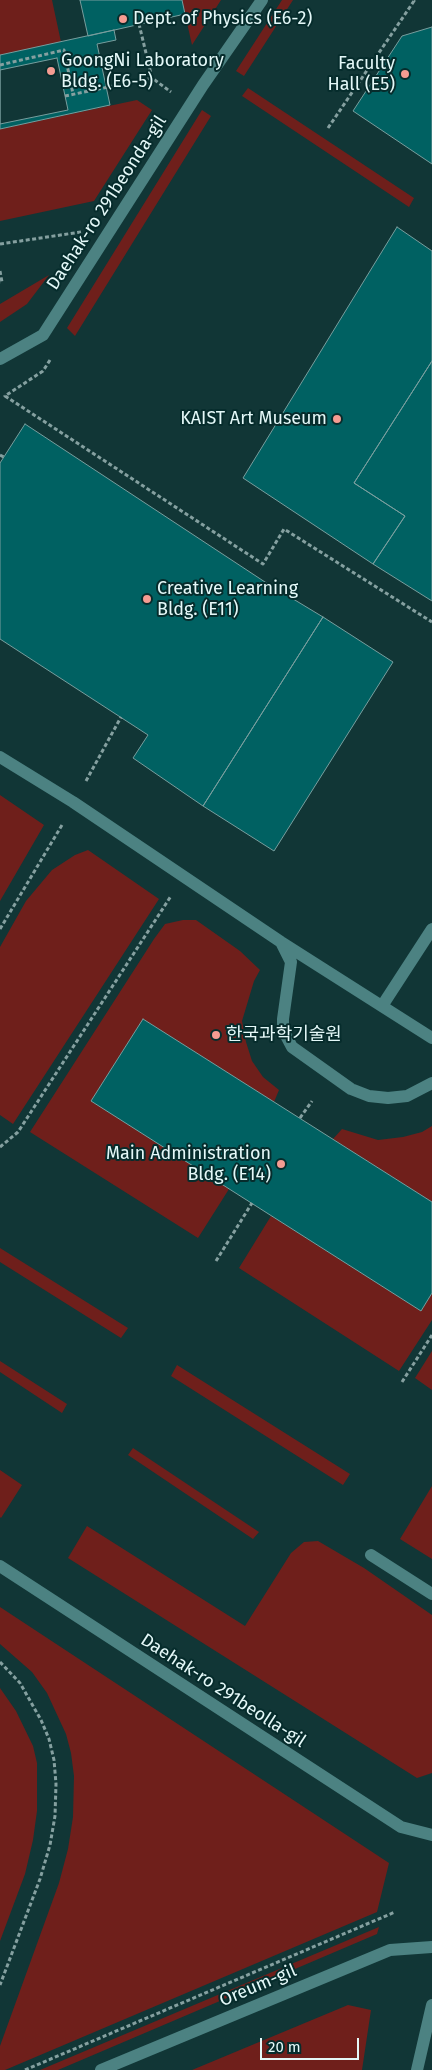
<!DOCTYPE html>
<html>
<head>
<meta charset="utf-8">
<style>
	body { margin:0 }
	#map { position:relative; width:432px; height:2070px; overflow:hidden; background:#113636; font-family:"Fira Sans",sans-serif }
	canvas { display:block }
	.scale { position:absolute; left:260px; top:2038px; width:99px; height:22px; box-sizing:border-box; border:2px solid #e4f8f8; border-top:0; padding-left:6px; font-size:15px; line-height:18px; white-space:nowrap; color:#e4f8f8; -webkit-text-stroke:4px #062c2c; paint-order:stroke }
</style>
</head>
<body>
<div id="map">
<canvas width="432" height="2070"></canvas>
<div class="scale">20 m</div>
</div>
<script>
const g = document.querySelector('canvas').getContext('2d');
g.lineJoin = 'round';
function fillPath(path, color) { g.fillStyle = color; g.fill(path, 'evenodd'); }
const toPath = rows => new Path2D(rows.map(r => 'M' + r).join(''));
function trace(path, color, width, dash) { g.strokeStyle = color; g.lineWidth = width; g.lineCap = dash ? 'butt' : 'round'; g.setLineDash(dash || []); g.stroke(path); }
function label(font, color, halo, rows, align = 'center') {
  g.font = font + ' "Fira Sans","Noto Sans KR",sans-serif'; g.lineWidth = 4; g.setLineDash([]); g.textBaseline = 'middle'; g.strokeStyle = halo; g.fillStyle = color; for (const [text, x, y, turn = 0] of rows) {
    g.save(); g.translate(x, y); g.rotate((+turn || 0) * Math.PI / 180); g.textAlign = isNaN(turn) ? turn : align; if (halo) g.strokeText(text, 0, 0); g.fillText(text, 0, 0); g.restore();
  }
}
const green = toPath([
	[0,0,52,0,61,42,0,55],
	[182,0,221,0,192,45,185,14],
	[282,0,293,0,244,76,236,71],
	[248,88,414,198,409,207,242,96],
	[137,100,152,110,94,201,0,221,0,129],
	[202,110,211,116,75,336,67,328],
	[49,275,27,304,0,322,0,304],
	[0,795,44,825,0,901],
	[88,850,159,899,13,1124,0,1115,0,947,26,901,52,870,75,855],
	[183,920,196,920,240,951,260,970,254,981,242,1021,246,1042,252,1061,263,1077,279,1090,274,1102,143,1019,91,1101,229,1189,198,1238,30,1132,154,939,165,924],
	[432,1126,432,1202,333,1139,342,1129,378,1140,403,1137,422,1132],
	[271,1216,421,1311,432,1293,432,1320,399,1371,239,1268],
	[0,1248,128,1328,121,1338,0,1262],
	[432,1351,432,1390,415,1378],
	[0,1361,67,1404,62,1413,0,1372],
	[177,1365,350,1474,343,1485,171,1376],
	[133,1448,259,1532,253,1539,128,1455],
	[0,1470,22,1485,1,1518,0,1517],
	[432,1486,432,1559,400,1539],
	[87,1526,245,1626,291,1553,304,1542,318,1541,364,1568,432,1615,432,1773,417,1778,68,1558],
	[0,1607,389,1863,377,1912,5,2070,0,2070,0,2046,59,1883,68,1849,73,1817,74,1776,71,1753,66,1734,47,1693,32,1672,0,1644],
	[0,1688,16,1711,33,1746,37,1763,37,1811,33,1840,25,1874,0,1941],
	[379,1927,377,1934,58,2070,40,2070],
	[348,2005,371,2010,362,2070,192,2070]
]);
const building = toPath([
	[80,0,182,0,185,14,88,36,80,0],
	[432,27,432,164,353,111,402,36,432,27],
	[114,30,116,40,97,44,110,105,0,129,0,55,114,30],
	[57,58,68,110,0,124,0,70,57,58],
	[397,227,432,251,432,361,354,483,405,516,373,564,243,478,397,227],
	[432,361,432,601,373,564,405,516,354,483,432,361],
	[25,424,265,582,323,617,203,806,133,758,148,735,0,639,0,463,25,424],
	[323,617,393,662,274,851,203,806,323,617],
	[143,1019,432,1202,432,1293,421,1311,91,1101,143,1019]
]);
const path = toPath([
	[139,24,152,78,171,92],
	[0,65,64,50,73,94],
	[65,96,152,78],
	[328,128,414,1,412,0],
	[0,244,81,232],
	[0,271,2,282,0,282],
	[50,360,43,371,5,396,263,564,284,529,432,622],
	[0,455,4,457],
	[86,781,121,717],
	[0,929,62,825],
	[300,1118,312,1101],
	[0,1147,18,1132,171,896],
	[216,1261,252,1203],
	[402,1382,432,1335],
	[0,1662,20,1683,41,1720,49,1739,54,1760,56,1784,55,1816,50,1845,40,1879,0,1985],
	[25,2070,395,1912]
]);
const minor = toPath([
	[0,359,43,335,203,85,262,0],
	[0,757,73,802,281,942,432,1038],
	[281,942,291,962,283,1019,283,1030,292,1047,351,1089,369,1096,388,1098,407,1096,432,1083],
	[382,1006,432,929],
	[371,1555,432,1594],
	[0,1566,401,1827,432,1835],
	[101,2070,390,1950,432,1947],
	[417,2070,432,2005]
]);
const markers = [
	[123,19,5,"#f59c92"],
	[51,71,5,"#f59c92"],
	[405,74,5,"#f59c92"],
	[337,419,5,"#f59c92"],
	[147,599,5,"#f59c92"],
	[216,1035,5,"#f59c92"],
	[281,1164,5,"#f59c92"]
];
const poiNames = [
	["Dept. of Physics (E6-2)",133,19],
	["GoongNi Laboratory",61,61],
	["Bldg. (E6-5)",61,82],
	["Faculty",395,64,"right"],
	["Hall (E5)",395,85,"right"],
	["KAIST Art Museum",327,419,"right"],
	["Creative Learning",157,589],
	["Bldg. (E11)",157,610],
	["한국과학기술원",226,1035],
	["Main Administration",271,1154,"right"],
	["Bldg. (E14)",271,1175,"right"]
];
const streetNames = [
	["Daehak-ro 291beonda-gil",107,203,-57],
	["Daehak-ro 291beolla-gil",223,1691,33],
	["Oreum-gil",258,1986,-23]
];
fillPath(green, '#6f1f1b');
fillPath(building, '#006162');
trace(building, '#789e9e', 1);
trace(path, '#85a0a0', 3, [4, 2.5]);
trace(minor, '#4c8282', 12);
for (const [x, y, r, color] of markers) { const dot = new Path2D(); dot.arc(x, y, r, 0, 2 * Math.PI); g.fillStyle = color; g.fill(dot); trace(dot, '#062c2c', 2); }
label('18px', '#e4f8f8', '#062c2c', poiNames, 'left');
label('18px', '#e4f8f8', '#062c2c', streetNames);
</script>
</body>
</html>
